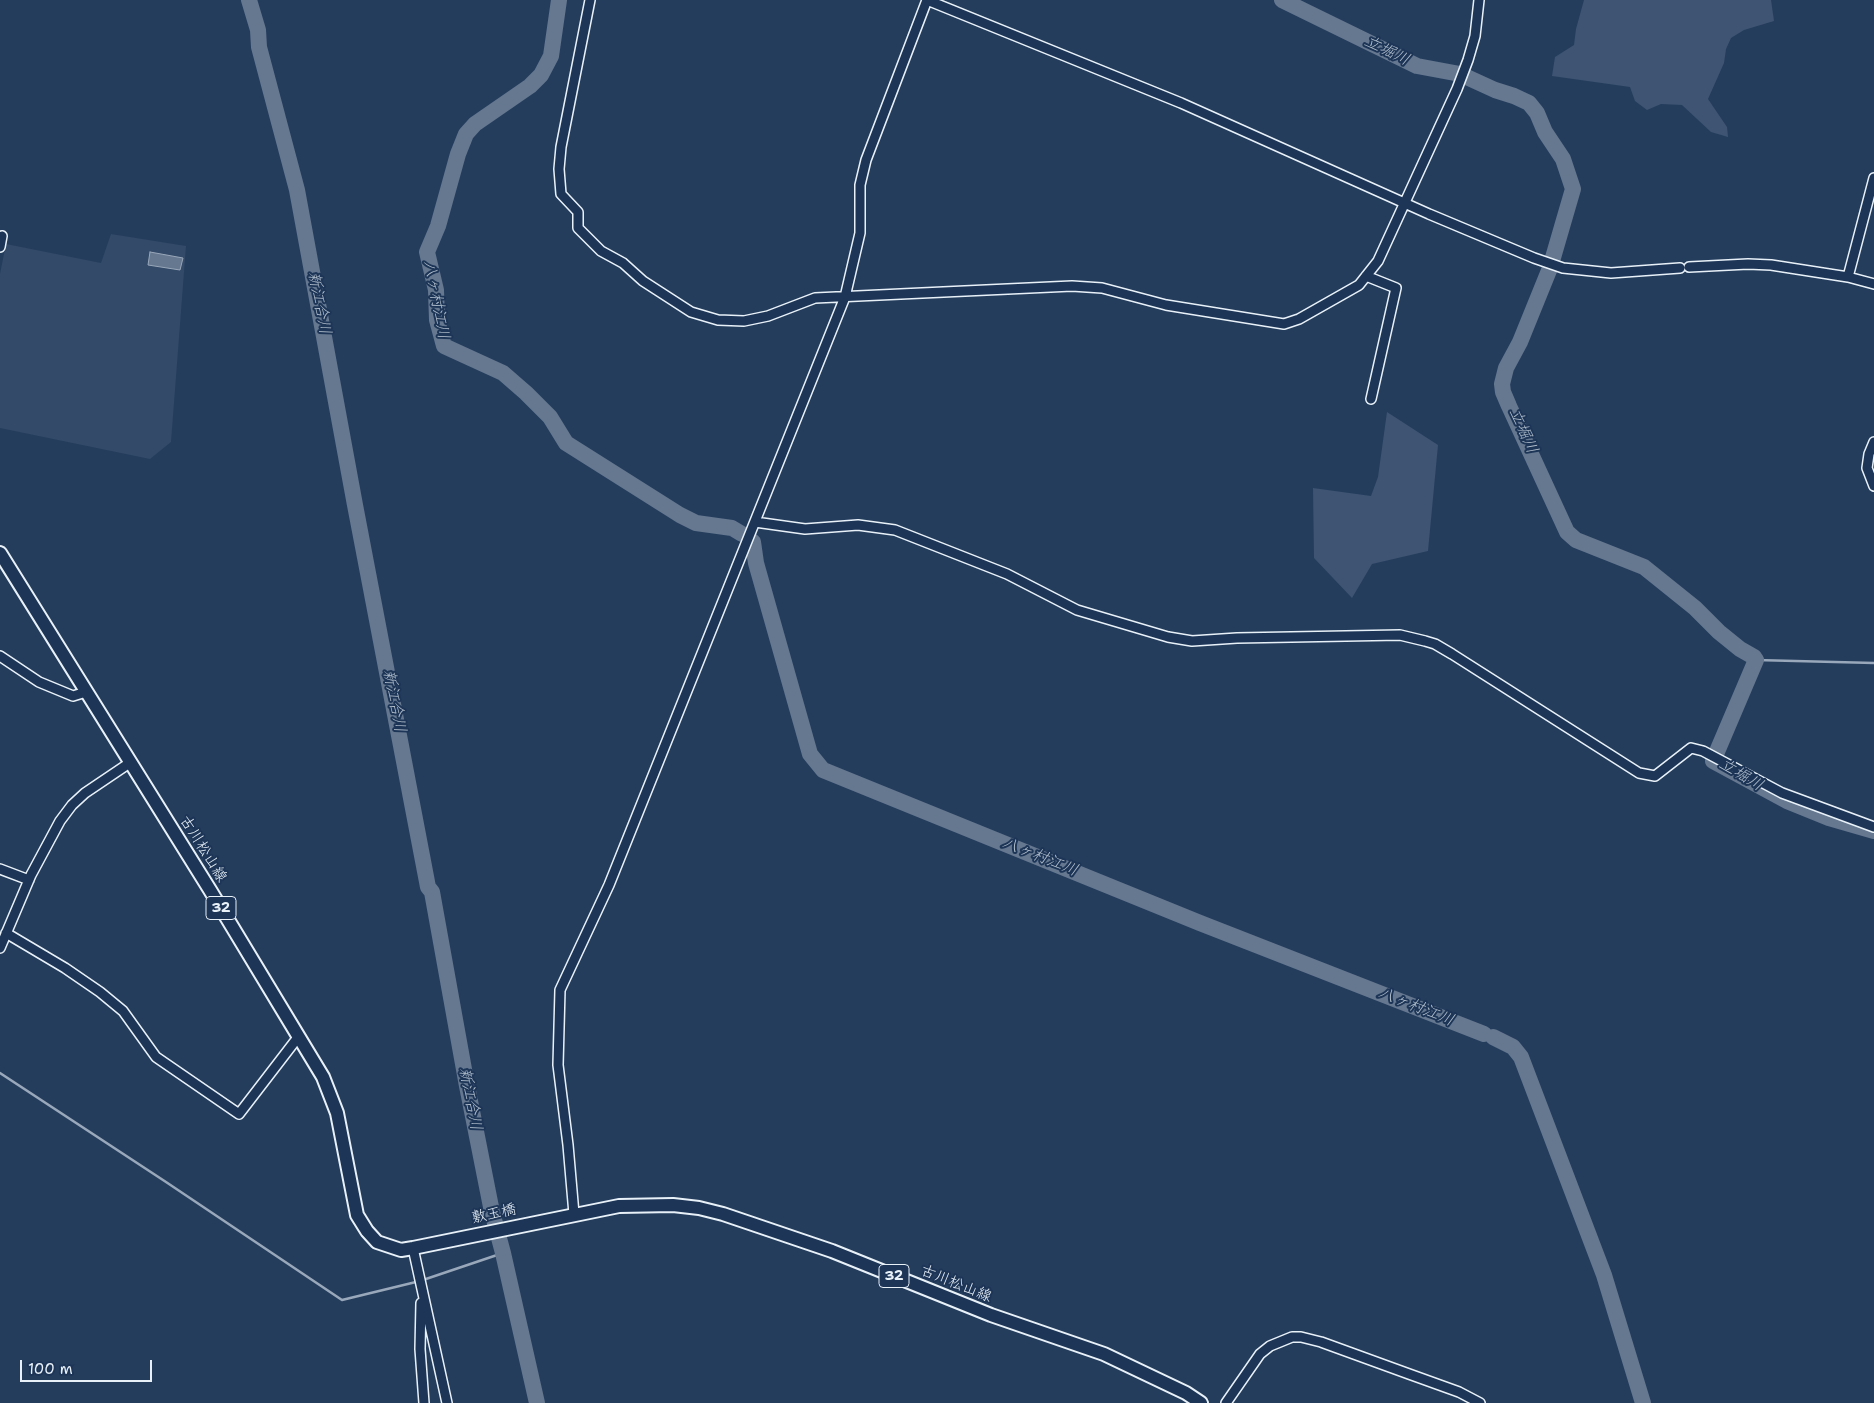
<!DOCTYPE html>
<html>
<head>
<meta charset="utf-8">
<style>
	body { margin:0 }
	#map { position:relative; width:1874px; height:1403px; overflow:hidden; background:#253d5d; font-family:"Shantell Sans",sans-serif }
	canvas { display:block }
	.scale { position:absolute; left:20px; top:1360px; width:132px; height:22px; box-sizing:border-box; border:2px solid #e8f1f8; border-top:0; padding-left:6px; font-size:15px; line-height:18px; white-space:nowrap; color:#e8f1f8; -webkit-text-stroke:4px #1d3557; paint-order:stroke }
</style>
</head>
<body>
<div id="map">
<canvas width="1874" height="1403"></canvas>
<div class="scale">100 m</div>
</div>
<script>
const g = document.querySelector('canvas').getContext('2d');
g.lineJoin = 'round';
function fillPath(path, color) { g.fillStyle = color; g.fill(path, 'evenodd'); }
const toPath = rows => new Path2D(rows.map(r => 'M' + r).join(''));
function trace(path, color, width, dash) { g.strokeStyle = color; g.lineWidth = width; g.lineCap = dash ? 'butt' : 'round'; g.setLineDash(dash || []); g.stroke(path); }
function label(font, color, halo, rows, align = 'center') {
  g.font = font + ' "Shantell Sans","Klee One",sans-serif'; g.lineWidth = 4; g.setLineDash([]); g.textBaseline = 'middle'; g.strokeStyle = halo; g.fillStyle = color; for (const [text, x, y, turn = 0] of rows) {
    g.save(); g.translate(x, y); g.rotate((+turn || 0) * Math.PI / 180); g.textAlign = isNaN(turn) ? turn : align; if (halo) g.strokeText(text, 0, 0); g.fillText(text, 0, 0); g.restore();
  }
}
const built = toPath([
	[111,234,186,246,171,442,150,459,0,428,0,274,6,244,101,263]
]);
const green = toPath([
	[1584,0,1771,0,1774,21,1744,30,1731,38,1726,49,1724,63,1708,99,1727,127,1728,137,1711,132,1682,105,1661,104,1647,110,1635,101,1630,87,1552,76,1555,57,1574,45,1576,29],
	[1387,412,1438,445,1428,551,1372,564,1352,598,1314,558,1313,488,1371,496,1378,477]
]);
const water = toPath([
	[150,252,183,258,180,270,148,265,150,252]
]);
const stream = toPath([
	[1756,660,1874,663],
	[0,1073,166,1182,342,1300,420,1281,503,1253]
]);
const river = toPath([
	[249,0,258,30,259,47,297,190,355,505,428,887,432,892,467,1086,492,1212,503,1253,537,1403],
	[559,0,551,56,541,75,530,86,475,124,466,134,458,154,438,226,427,252,436,290,437,320,444,346,503,373,526,393,550,417,566,443,680,515,696,523,732,528,742,534],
	[1282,0,1417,66,1460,74,1495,90,1514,96,1529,103,1537,113,1545,132,1563,159,1573,189,1550,268,1520,342,1506,368,1502,384,1503,392,1509,406,1567,532,1576,540,1644,567,1695,608,1719,632,1740,649,1754,657,1756,660,1713,761,1787,801,1829,818,1874,831],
	[749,539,753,542,756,563,810,754,823,770,1200,923,1484,1034],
	[1493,1037,1513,1047,1521,1057,1604,1275,1643,1403]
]);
const street = toPath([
	[590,0,561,147,559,169,561,194,578,212,578,228,601,251,623,263,643,281,691,312,718,320,744,321,768,316,815,298,1072,286,1102,288,1166,305,1284,324,1299,319,1359,285,1378,261,1457,89,1468,60,1475,36,1479,0],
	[927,0,1181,103,1429,214,1534,258,1563,268,1611,273,1680,268],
	[0,247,2,236],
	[1689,267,1748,264,1771,265,1848,277,1874,284],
	[1366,276,1396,288,1371,399],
	[1848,277,1874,178],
	[1874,442,1869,454,1867,468,1874,486],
	[755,522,805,529,858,525,895,530,1007,574,1077,610,1168,637,1192,641,1237,638,1400,635,1425,641,1435,644,1452,654,1639,773,1655,776,1691,748,1703,751,1782,793,1874,827],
	[0,656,39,682,73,696,86,692],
	[0,869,29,880],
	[6,933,65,968,100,992,123,1011,156,1057,239,1114,299,1036],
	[0,948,31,875,60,821,72,805,85,793,131,762],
	[574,1214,568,1145,558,1065,560,990,609,885,845,297,860,233,860,185,866,160,927,0],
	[413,1248,447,1403],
	[421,1303,420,1349,424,1403],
	[1226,1403,1260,1354,1270,1346,1292,1337,1301,1337,1321,1342,1409,1374,1459,1392,1480,1403]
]);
const primary = toPath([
	[0,553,210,890,323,1077,337,1113,357,1215,367,1231,377,1242,401,1250,413,1248,619,1206,673,1205,699,1208,723,1214,832,1251,991,1315,1104,1354,1186,1393,1201,1403]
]);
const shields = [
	[221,908,30],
	[894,1276,30]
];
const shieldNames = [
	["32",221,908],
	["32",894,1276]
];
const streetNames = [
	["古川松山線",203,849,58],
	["敷玉橋",494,1214,-12],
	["古川松山線",956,1284,22]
];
const waterNames = [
	["立堀川",1387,51,26],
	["八ヶ村江川",436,300,79],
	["新江合川",319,303,79],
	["立堀川",1523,431,66],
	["新江合川",394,701,79],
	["立堀川",1741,775,31],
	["八ヶ村江川",1040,857,22],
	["八ヶ村江川",1416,1007,22],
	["新江合川",470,1099,79]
];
fillPath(built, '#334a68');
fillPath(green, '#3e5472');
fillPath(water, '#657890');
trace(water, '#99a8ba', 1);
trace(stream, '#99a8ba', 2.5);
trace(river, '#657890', 16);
trace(street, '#e8f1f8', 12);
trace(primary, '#e8f1f8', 16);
trace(street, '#1d3557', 9);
trace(primary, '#1d3557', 12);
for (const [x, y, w] of shields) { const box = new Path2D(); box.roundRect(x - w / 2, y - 11.5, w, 23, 4); g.fillStyle = '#1d3557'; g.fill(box); trace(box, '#e8f1f8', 1); }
label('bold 14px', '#e8f1f8', null, shieldNames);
label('15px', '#e8f1f8', '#1d3557', streetNames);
label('italic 16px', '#b4c1ce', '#1d3557', waterNames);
</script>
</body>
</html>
